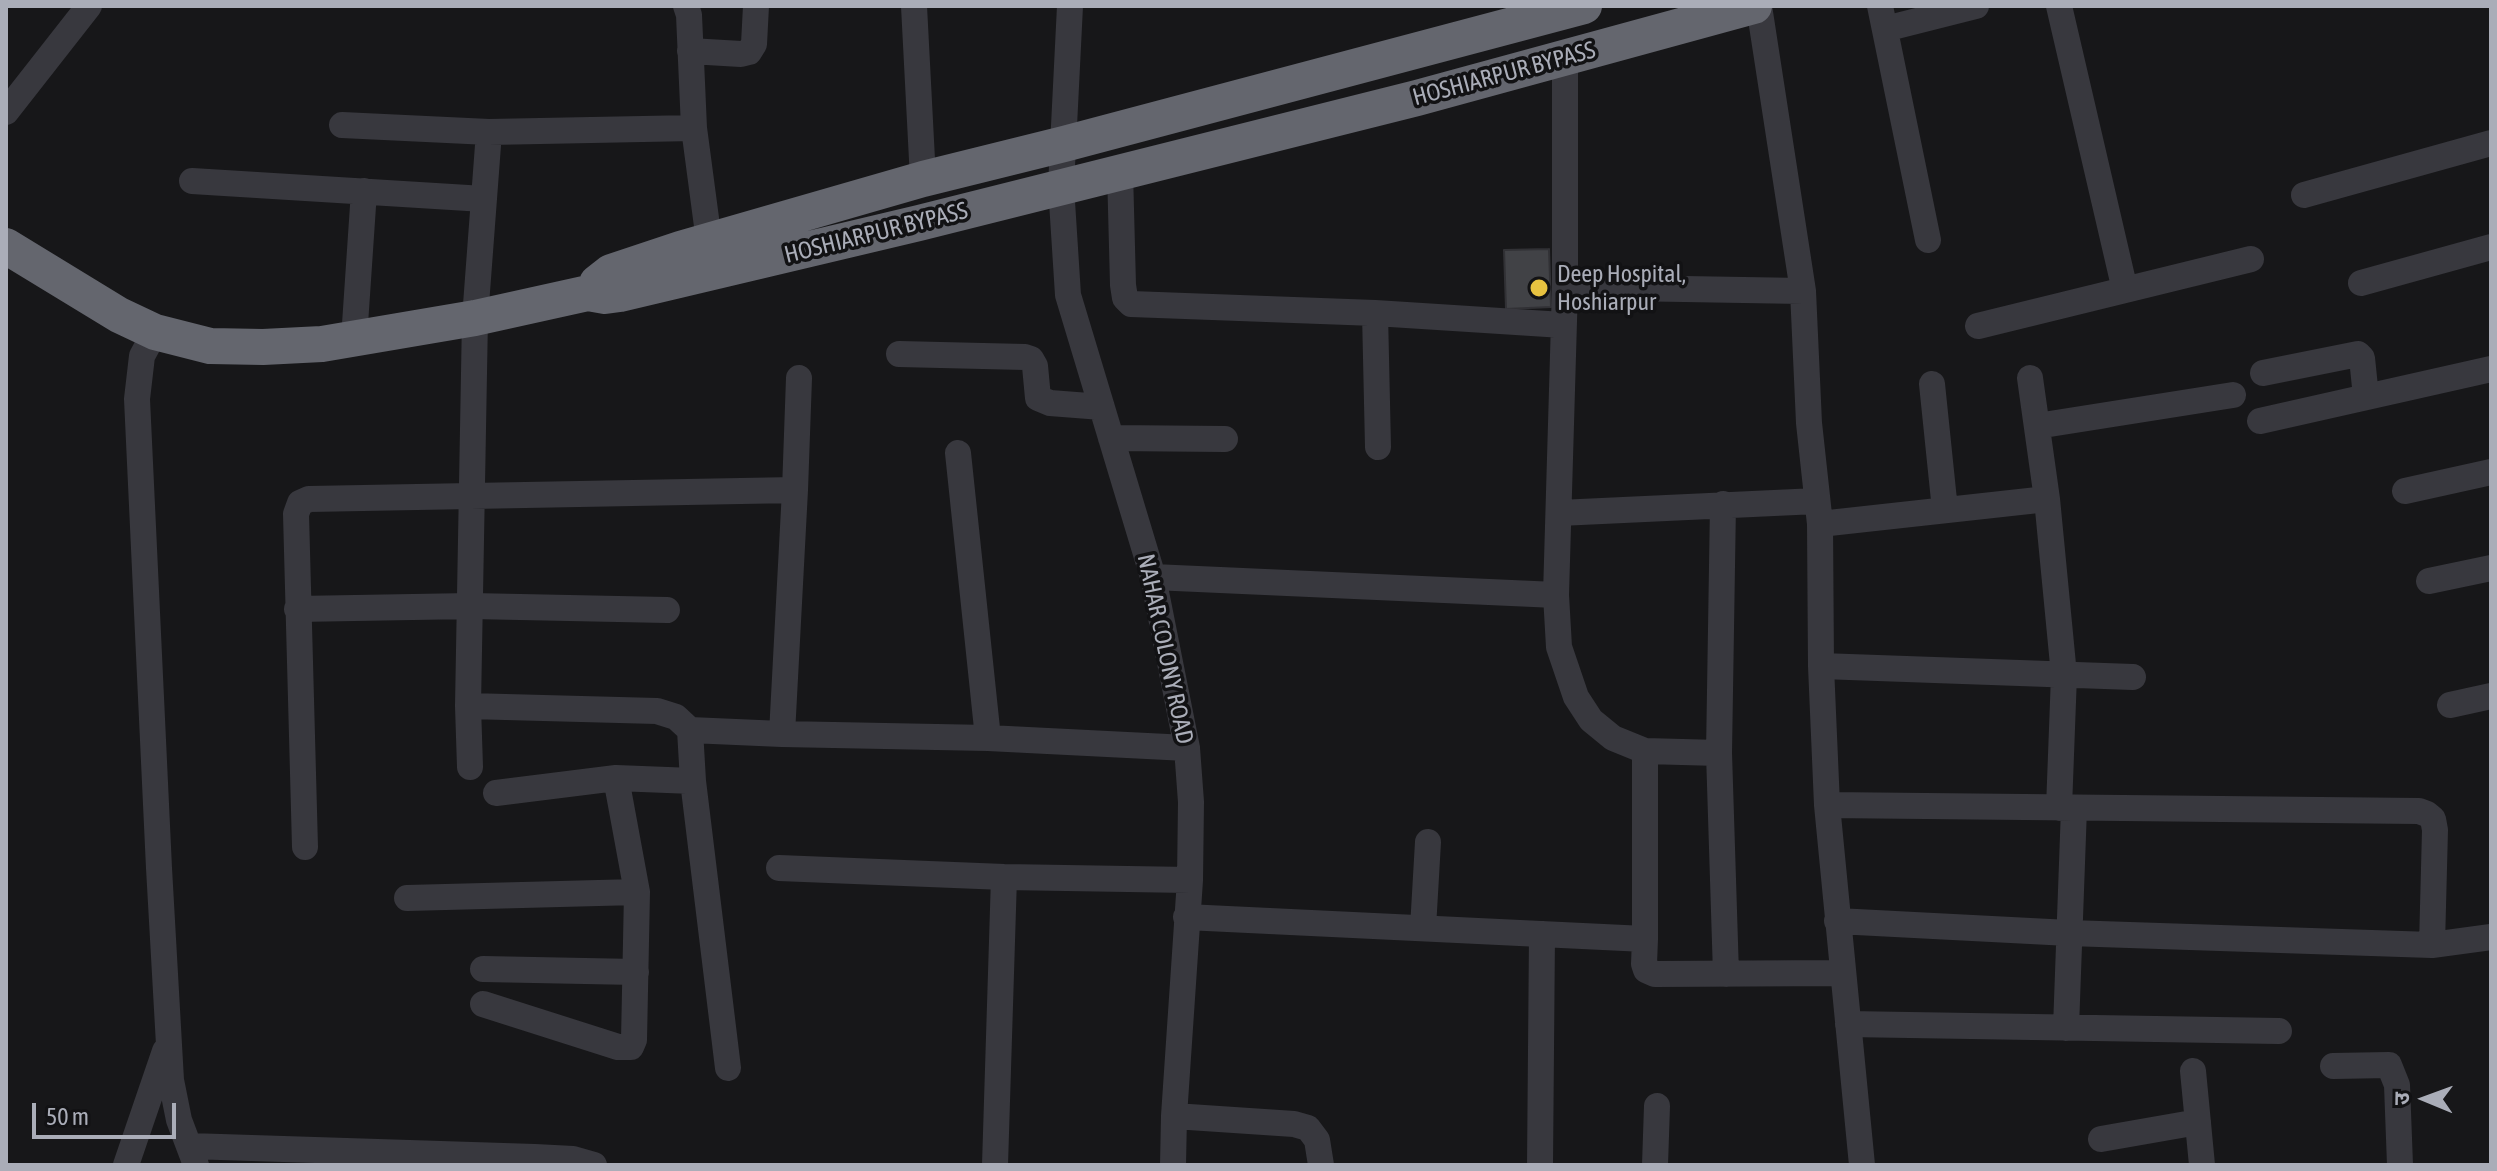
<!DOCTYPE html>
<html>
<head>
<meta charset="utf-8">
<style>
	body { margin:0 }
	#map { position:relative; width:2497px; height:1171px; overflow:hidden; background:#171719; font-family:"Asap Condensed","Noto Sans Devanagari",sans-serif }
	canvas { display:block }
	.frame { position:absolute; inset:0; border:8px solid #aaadb8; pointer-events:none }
	.north { position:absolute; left:2385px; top:1059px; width:80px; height:80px; -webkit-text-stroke:6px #121214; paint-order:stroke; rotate:271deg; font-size:22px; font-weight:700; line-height:32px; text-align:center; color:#aaadb8 }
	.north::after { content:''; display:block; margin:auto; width:28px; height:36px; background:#aaadb8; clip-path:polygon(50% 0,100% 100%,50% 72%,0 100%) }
	.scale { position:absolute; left:32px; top:1103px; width:144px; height:36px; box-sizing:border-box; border:4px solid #aaadb8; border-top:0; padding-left:10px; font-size:24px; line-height:28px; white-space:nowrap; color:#aaadb8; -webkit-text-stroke:6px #121214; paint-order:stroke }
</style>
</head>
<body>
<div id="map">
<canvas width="2497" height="1171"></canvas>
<div class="frame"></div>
<div class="north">उ</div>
<div class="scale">50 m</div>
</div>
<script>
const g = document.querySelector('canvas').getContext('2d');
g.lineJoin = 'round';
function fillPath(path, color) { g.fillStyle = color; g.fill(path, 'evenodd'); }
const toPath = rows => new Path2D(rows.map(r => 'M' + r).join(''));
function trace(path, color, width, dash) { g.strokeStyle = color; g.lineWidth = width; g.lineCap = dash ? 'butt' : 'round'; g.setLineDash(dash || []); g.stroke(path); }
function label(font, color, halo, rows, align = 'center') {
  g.font = font + ' "Asap Condensed",sans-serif'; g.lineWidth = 7; g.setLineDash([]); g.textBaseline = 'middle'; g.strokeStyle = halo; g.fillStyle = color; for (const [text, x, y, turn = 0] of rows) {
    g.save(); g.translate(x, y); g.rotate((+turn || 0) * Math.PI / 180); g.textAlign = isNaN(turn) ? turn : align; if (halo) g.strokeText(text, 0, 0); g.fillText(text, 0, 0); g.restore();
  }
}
const building = toPath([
	[1549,249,1551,307,1506,309,1504,250,1549,249]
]);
const minor = toPath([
	[686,6,689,15,694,128,709,241],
	[914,6,923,179],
	[1070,6,1061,186,1068,295,1153,577,1187,748,1191,802,1190,880,1174,1116,1173,1165],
	[1759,6,1803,291,1809,423,1820,524,1821,666,1827,805,1862,1165],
	[1880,6,1928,240],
	[2059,6,2125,290],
	[1885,29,1976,6],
	[690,51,741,54,749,52,754,44,756,6],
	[1565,57,1565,287,1556,595,1559,647,1576,697,1591,720,1613,738,1645,751,1719,753],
	[6,112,89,6],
	[342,125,489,132,694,128],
	[1120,171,1123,285,1125,298,1131,304,1375,313,1563,325],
	[192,181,484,199],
	[2304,195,2491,143],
	[2361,283,2491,247],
	[1565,287,1803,291],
	[1375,313,1378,447],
	[1978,326,2251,259],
	[155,332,142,356,137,399,159,868,171,1080,179,1120,196,1165],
	[354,339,364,191],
	[899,354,1025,357,1031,359,1035,366,1038,398,1050,403,1102,407],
	[2263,373,2358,354,2362,358,2366,397],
	[2030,378,2047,499,2064,675,2059,808],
	[1932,384,1945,510],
	[2260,421,2491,369],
	[2037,426,2233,395],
	[1111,438,1225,439],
	[958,453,988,738],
	[795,490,799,378],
	[2405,491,2491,472],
	[1723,504,1719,753,1726,974],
	[1559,513,1817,501],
	[1820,524,2047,499],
	[1153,577,1556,595],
	[2429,581,2491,568],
	[297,609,471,606,667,610],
	[1821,666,2133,677],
	[2450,705,2491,696],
	[468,706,657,711,676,717,690,730,782,734,988,738,1187,748],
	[690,730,693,781,728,1068],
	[470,767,468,706,475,318,489,132],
	[616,778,637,892],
	[496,793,616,778,693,781],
	[1827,805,2419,811,2427,814,2433,819,2435,830,2432,945],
	[305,847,296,514,300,503,309,499,795,490,782,734],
	[779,868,1004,877,1190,880],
	[407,898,637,892,634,1040,631,1047,618,1047,483,1004],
	[1186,917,1645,939,1644,964,1646,970,1655,974,1842,973],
	[1837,921,2069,933,2432,945,2491,937],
	[1423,928,1428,842],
	[1645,939,1645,751],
	[483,969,636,972],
	[1848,1024,2279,1031],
	[2066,1028,2074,808],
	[2333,1066,2389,1065,2397,1085,2400,1165],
	[2193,1071,2202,1165],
	[1174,1116,1294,1124,1308,1128,1317,1140,1321,1165],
	[2101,1139,2198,1122],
	[189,1146,535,1157,573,1159,594,1165],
	[126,1165,165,1051],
	[995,1165,1004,877],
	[1540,1165,1542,934],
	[1655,1165,1657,1106]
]);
const highway = toPath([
	[6,246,119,315,155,332,210,346,263,347,322,344,475,318,588,293,605,296,620,294,919,223,1417,98,1754,6],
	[597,283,611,272,680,249,923,179,1064,144,1584,6]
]);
const markers = [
	[1539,288,10,"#e7c240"]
];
const streetNames = [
	["HOSHIARPUR BYPASS",1504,74,-15],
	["HOSHIARPUR BYPASS",876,233,-14],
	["NAHAR COLONY ROAD",1165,649,78]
];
const poiNames = [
	["Deep Hospital,",1557,274],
	["Hoshiarpur",1557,302]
];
fillPath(building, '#414246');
trace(building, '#313135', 2);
trace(minor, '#38383e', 26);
trace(highway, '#64666e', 36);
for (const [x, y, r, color] of markers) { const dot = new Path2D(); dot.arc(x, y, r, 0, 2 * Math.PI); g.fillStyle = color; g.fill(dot); trace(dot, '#121214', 3); }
label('24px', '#aaadb8', '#121214', streetNames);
label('24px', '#aaadb8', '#121214', poiNames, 'left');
</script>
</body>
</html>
